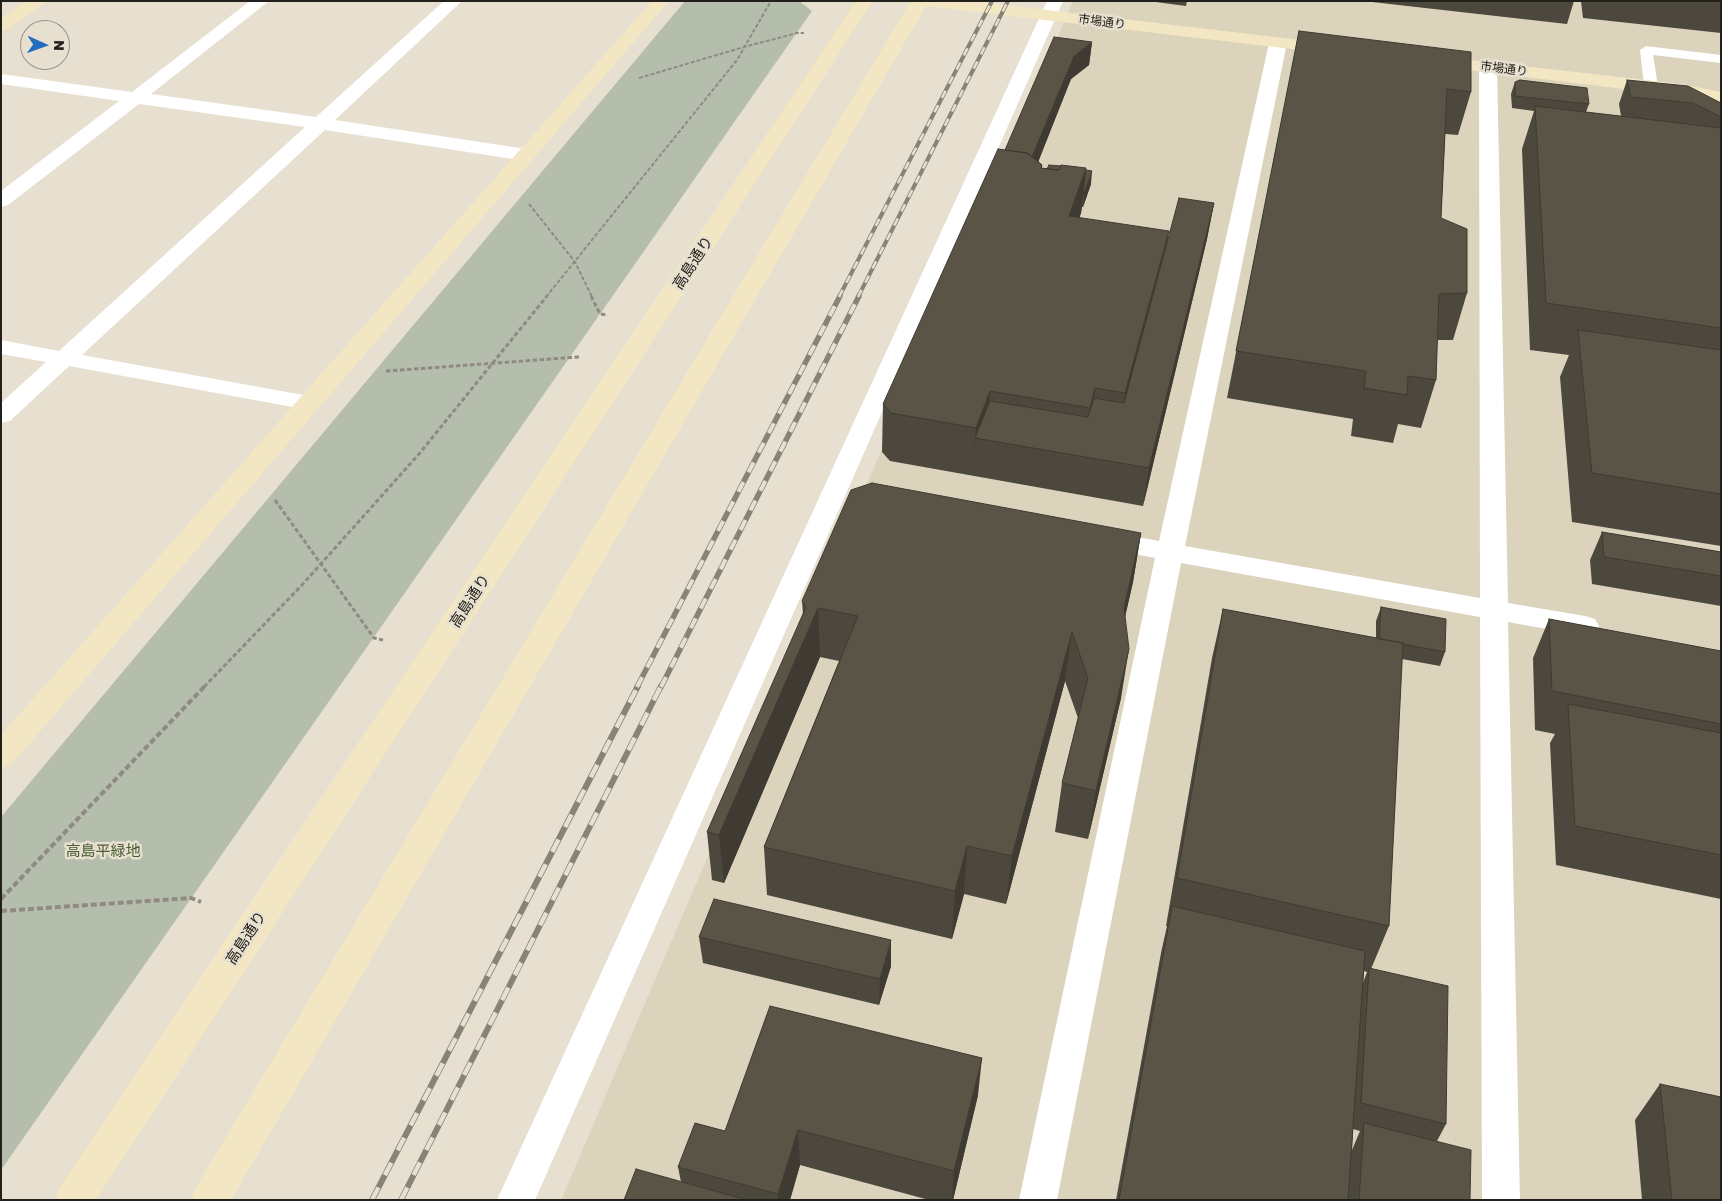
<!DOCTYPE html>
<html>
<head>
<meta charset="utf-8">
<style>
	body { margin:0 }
	#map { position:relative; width:1722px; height:1201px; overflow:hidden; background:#e7e0d0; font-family:"Golos Text",sans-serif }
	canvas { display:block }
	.frame { position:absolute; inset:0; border:2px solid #22201a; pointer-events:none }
	.north { position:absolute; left:20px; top:20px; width:50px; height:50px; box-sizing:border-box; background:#e7e0d0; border:1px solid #989387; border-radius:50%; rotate:92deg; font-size:14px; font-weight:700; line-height:20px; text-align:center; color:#22201a }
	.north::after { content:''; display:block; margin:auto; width:18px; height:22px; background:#236dbd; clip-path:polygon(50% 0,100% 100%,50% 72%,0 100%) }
</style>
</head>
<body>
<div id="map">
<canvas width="1722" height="1201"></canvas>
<div class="frame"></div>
<div class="north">N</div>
</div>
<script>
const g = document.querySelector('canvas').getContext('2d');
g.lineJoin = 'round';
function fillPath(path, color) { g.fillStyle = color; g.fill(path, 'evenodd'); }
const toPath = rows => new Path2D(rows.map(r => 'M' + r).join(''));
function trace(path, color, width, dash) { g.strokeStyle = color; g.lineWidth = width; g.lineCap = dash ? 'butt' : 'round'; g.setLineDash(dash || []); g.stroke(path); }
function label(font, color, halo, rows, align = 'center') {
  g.font = font + ' "Golos Text","Noto Sans JP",sans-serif'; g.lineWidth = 5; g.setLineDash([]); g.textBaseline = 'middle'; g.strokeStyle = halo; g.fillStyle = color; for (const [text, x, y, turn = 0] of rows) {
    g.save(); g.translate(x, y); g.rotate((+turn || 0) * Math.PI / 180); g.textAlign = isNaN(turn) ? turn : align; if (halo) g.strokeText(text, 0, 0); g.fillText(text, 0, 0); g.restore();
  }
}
const built = toPath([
	[1073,1,1721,1,1721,1200,561,1200]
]);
const green = toPath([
	[685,1,799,1,812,11,1,1170,1,817]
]);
const pathFar2 = toPath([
	[639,78,744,47,797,33,804,33],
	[529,204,575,262,592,297],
	[546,297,737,60,771,1]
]);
const pathFar1 = toPath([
	[591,296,600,314,608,315],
	[386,371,579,357],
	[275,500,374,638,383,640],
	[204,687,302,585,419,454,547,296]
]);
const path = toPath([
	[1,899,205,686],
	[1,911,191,898,201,902]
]);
const lane = toPath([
	[1646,46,1721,55,1721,63,1653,55,1658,86,1651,90,1644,86,1640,50,1646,46]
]);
const street = toPath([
	[250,1,269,1,151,94,316,117,444,1,462,1,335,120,526,149,533,151,536,155,533,159,526,161,325,130,82,355,309,396,317,398,321,403,317,408,309,410,69,366,10,421,1,423,1,403,46,362,1,354,1,340,59,351,305,127,139,104,8,205,1,207,1,191,119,101,1,84,1,74,132,92,250,1],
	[1047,1,1063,1,535,1200,497,1200,1047,1],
	[1278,38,1284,39,1287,43,1185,546,1480,598,1479,67,1482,63,1488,62,1494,63,1497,67,1508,603,1585,616,1595,619,1599,626,1595,633,1585,636,1508,622,1520,1200,1482,1200,1480,617,1181,563,1057,1200,1019,1200,1155,558,1094,546,1090,540,1094,534,1103,531,1159,541,1269,43,1272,39,1278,38]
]);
const secondary = toPath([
	[27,1,47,1,7,30,1,31,1,18,27,1],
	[652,1,669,1,12,764,1,768,1,735,652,1],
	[856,1,873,1,96,1200,55,1200,60,1187,856,1],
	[911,1,971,1,1334,44,1340,45,1343,49,1340,53,1334,54,926,6,231,1200,191,1200,196,1187,911,1],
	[1434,56,1681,84,1721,92,1721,103,1681,96,1428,65,1425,61,1428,57,1434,56]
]);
const railFar2 = toPath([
	[839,297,992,1],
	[858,297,1008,1]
]);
const railFar1 = toPath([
	[637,687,840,296],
	[661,687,859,296]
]);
const rail = toPath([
	[372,1200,638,686],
	[401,1200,661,686]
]);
const wall = toPath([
	[1148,1,1187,1,1186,6],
	[1363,1,1574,1,1567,24],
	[1581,1,1721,1,1721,33,1583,18],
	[1299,31,1471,92,1458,135,1445,134,1441,218,1467,293,1453,340,1437,340,1436,380,1421,428,1398,424,1393,443,1351,436,1353,419,1227,398],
	[1092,42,1089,65,1071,79,1038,161,1042,165,1042,168,1086,170,1091,184,1083,207,1082,207,1081,213,1079,218,1168,237,1214,203,1207,239,1143,506,890,461,882,452,883,404,1005,150],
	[1627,80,1721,103,1721,546,1572,522,1560,377,1569,355,1530,350,1522,149,1534,111,1512,108,1511,94,1515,82,1589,104,1586,112,1621,116,1619,104],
	[1602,532,1721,552,1721,606,1592,584,1590,560],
	[1141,533,1133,582,1125,617,1121,698,1088,839,1055,832,1062,783,1078,718,1065,681,1006,904,964,894,952,939,767,895,764,847,839,661,820,657,724,883,712,880,707,832,803,615,802,601],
	[1381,607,1445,652,1440,666,1402,659,1389,926,1371,969,1446,1124,1437,1141,1470,1200,1116,1200,1161,953,1167,926,1166,926,1212,658,1223,609,1376,638,1376,621],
	[1364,971,1367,972,1363,983],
	[1353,1129,1360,1131,1352,1150],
	[1549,619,1721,651,1721,899,1556,865,1550,743,1555,734,1535,730,1533,658],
	[699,937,891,966,879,1005,703,963],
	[1660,1084,1721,1200,1642,1200,1635,1120],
	[978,1095,953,1200,929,1200,800,1165,790,1200,624,1200,681,1182,678,1167,725,1131]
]);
const shadedWall = toPath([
	[1092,42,1089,65,1071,79,1024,198,1026,172,1074,56],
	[1086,168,1081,213,1064,262,1069,216],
	[1092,171,1091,184,1083,207,1084,194],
	[1214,203,1207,239,1143,506,1149,468],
	[1169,231,1118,441,1125,393],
	[1095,388,1089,436,1084,456,1090,408],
	[990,391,987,439,975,438,973,476,976,428],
	[1141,533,1133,582,1116,656,1124,608],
	[818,608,820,657,724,883,719,835],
	[1072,632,1065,681,1006,904,1012,856],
	[1129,649,1121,698,1088,839,1096,791],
	[967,846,964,894,952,939,955,891],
	[891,940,891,966,879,1005,880,979],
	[982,1058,978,1095,953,1200,952,1200,954,1171],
	[798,1130,800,1165,790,1200,778,1200,778,1194]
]);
const building = toPath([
	[1299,31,1471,52,1471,92,1447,89,1441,218,1467,229,1467,293,1439,294,1436,380,1408,376,1407,395,1364,388,1366,371,1236,351,1299,31],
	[1054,37,1092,42,1074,56,1032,157,1027,153,1005,150,1054,37],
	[1520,80,1587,88,1589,104,1515,96,1515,82,1520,80],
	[1627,80,1688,86,1721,103,1721,117,1693,103,1631,97,1627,80],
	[1535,106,1721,128,1721,328,1546,303,1535,106],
	[998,149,1027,153,1042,165,1041,168,1059,170,1061,165,1086,168,1069,216,1169,231,1125,393,1095,388,1090,408,990,391,976,428,891,413,883,404,998,149],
	[1049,165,1061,166,1059,170,1047,169,1049,165],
	[1086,170,1092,171,1084,194,1083,194,1086,170],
	[1179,198,1214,203,1149,468,975,438,990,401,1088,417,1094,398,1124,403,1179,198],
	[1578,330,1721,350,1721,494,1592,473,1578,330],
	[872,483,1141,533,1124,608,1129,649,1096,791,1062,783,1088,678,1072,632,1012,856,967,846,955,891,764,847,858,616,818,608,719,835,707,832,806,607,802,601,851,490,872,483],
	[1602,532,1721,552,1721,576,1604,557,1602,532],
	[1381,607,1446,619,1445,652,1402,644,1403,643,1379,639,1381,607],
	[1223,609,1403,643,1389,926,1177,878,1223,609],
	[1549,619,1721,651,1721,724,1552,691,1549,619],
	[1568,704,1721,733,1721,855,1575,826,1568,704],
	[714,899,891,940,880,979,699,937,714,899],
	[1172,906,1365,951,1348,1200,1119,1200,1172,906],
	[1369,968,1448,986,1446,1124,1361,1103,1369,968],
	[770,1006,982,1058,954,1171,798,1130,778,1194,678,1167,695,1123,725,1131,770,1006],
	[1660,1084,1721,1097,1721,1200,1672,1200,1660,1084],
	[1364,1123,1471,1150,1470,1200,1359,1200,1364,1123],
	[636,1169,747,1200,624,1200,636,1169]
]);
const farStreetnames = [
	["市場通り",1102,22,7],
	["市場通り",1504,69,7]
];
const streetNames = [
	["高島通り",693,263,-57],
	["高島通り",470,601,-57],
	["高島通り",246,938,-57]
];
const parkNames = [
	["高島平緑地",103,851]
];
fillPath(built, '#dcd3bd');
fillPath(green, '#b5beac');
trace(pathFar2, '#908b80', 2, [4, 2]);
trace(pathFar1, '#908b80', 3, [4.5, 2.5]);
trace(path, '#908b80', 4, [6, 3]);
fillPath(lane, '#fff');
fillPath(street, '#fff');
fillPath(secondary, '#f2e7c2');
trace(railFar2, '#878377', 4);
trace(railFar1, '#878377', 5.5);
trace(rail, '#878377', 6);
trace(railFar2, '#e7e0d0', 2.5, [8]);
trace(railFar1, '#e7e0d0', 4, [11]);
trace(rail, '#e7e0d0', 4.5, [14]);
fillPath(wall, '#4d483d');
fillPath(shadedWall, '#3f3b32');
fillPath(building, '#5a5447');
trace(building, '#3f3b32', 1);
label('12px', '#22201a', '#e7e0d0', farStreetnames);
label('15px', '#22201a', '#e7e0d0', streetNames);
label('15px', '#4a5d31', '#e7e0d0', parkNames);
</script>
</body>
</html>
